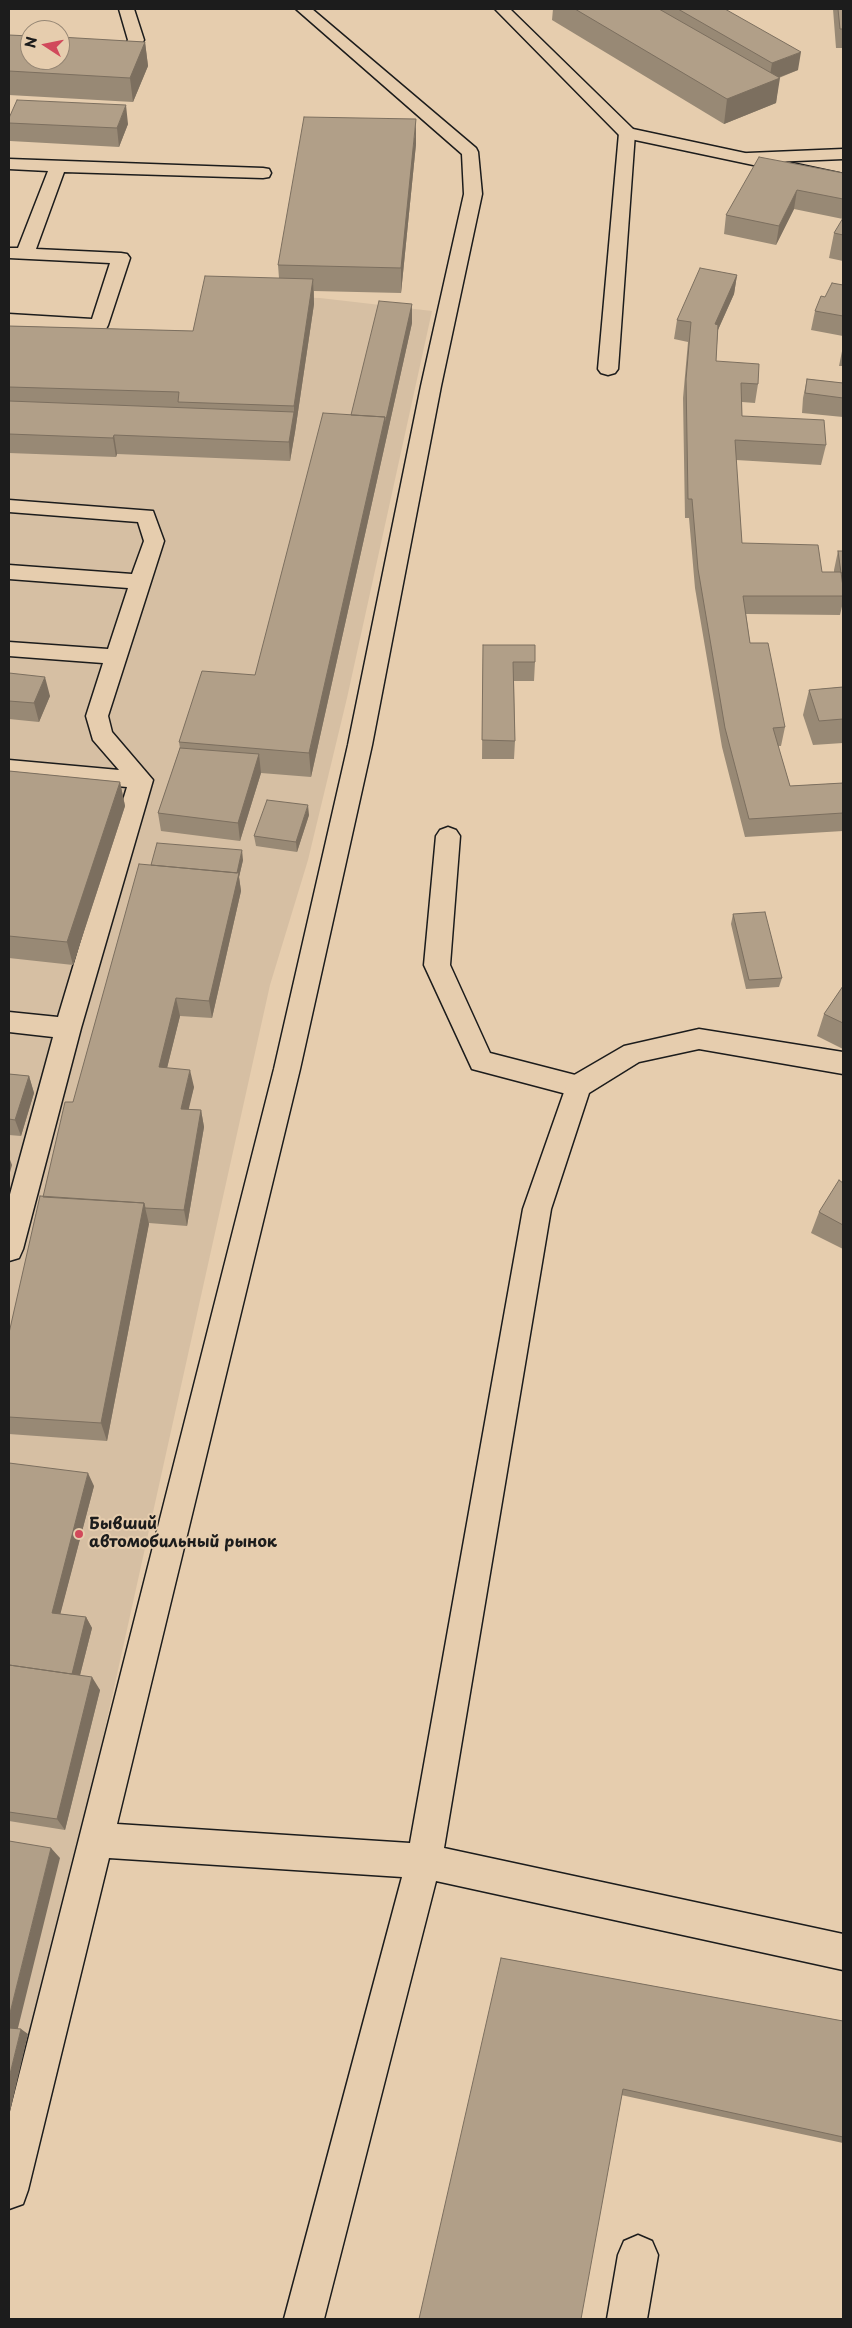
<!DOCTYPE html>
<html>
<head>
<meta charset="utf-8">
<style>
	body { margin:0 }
	#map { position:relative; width:852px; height:2328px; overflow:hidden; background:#e6cdae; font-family:"Playpen Sans",sans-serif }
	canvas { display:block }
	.frame { position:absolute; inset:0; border:10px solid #1c1c1c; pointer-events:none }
	.north { position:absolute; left:20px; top:20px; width:50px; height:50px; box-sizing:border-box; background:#e6cdae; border:1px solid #958674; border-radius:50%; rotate:281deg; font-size:14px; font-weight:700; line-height:20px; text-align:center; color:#1c1c1c }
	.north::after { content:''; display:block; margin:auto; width:18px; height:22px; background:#d1495b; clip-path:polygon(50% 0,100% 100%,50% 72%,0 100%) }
</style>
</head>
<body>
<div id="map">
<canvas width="852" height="2328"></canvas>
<div class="frame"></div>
<div class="north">N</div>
</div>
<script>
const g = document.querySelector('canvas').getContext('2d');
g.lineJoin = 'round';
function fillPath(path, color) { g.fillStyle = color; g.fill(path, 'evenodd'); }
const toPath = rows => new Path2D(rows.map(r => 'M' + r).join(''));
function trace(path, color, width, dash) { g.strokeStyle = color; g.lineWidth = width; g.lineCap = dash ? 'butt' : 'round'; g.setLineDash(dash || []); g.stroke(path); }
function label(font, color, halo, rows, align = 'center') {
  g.font = font + ' "Playpen Sans",sans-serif'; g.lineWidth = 4; g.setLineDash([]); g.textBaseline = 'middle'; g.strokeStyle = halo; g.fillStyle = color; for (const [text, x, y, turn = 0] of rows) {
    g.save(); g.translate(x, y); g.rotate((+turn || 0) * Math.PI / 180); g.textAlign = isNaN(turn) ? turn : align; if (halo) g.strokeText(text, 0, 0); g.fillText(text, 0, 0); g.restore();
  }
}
const built = toPath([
	[202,295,320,298,432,311,347,698,308,860,270,985,9,2161,9,336,191,339]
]);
const service = toPath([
	[119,9,134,9,144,40,133,57,98,61,60,59,60,49,98,51,122,50,128,40,119,9],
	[627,128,633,129,635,133,618,369,615,373,608,375,601,373,598,369,619,133,621,129,627,128],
	[843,149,843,159,748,163,742,162,740,158,742,154,748,153,843,149],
	[9,159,263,168,269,169,271,173,269,177,263,178,64,172,36,249,121,253,127,254,130,258,108,325,106,329,99,331,9,326,9,314,92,319,110,263,9,258,9,248,18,248,48,171,9,169,9,159],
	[9,500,153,511,164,541,108,716,112,732,153,780,81,1028,23,1249,19,1258,9,1261,9,1198,53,1037,9,1032,9,1012,58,1017,127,787,9,776,9,760,119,770,93,740,86,716,103,663,9,656,9,642,108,649,128,588,9,579,9,565,132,574,144,541,138,522,9,512,9,500],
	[448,827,456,830,460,836,450,965,490,1053,587,1078,591,1086,587,1094,578,1097,472,1069,424,965,436,836,440,830,448,827],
	[638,2235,652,2241,658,2255,647,2319,607,2319,618,2255,624,2241,638,2235]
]);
const minor = toPath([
	[296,9,312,9,476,148,478,152,482,194,441,386,372,745,300,1069,117,1824,410,1843,523,1209,569,1078,624,1046,699,1029,843,1052,843,1074,699,1049,639,1062,589,1093,551,1209,444,1848,843,1934,843,1970,436,1881,324,2319,284,2319,402,1877,109,1858,28,2190,23,2204,9,2209,9,2115,274,1069,348,745,421,386,464,194,462,154,296,9],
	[495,9,510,9,633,129,843,174,843,184,621,137,495,9]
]);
const wall = toPath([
	[553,9,725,9,798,70,779,78,776,103,724,124,552,20],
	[833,9,843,9,843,48,836,48],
	[9,35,145,42,148,66,133,102,9,95],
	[9,118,128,124,119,147,10,141,9,135],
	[416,144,401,293,314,291,314,304,295,432,290,461,117,454,116,457,9,453,9,326,193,331,279,278,278,265],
	[843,173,843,261,829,258,834,233,843,219,794,209,776,245,724,234,726,215],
	[737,275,734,294,718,330,716,361,758,384,755,403,742,402,742,416,826,445,821,465,736,460,742,543,822,572,834,572,834,570,838,551,843,551,843,602,840,615,746,614,750,643,785,727,781,746,778,746,790,786,843,783,843,831,745,837,722,747,695,588,689,518,685,518,683,398,688,342,674,339,677,320],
	[843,285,843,336,811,330,815,311,825,297],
	[412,304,412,323,311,777,261,773,240,841,161,831,158,813,180,748,179,742,255,675,351,415],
	[843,346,843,366,839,366],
	[807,379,843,383,843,417,802,413,803,398],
	[483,645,535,662,534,681,514,681,515,741,514,759,482,759],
	[9,673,50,696,39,722,9,719],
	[843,687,843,743,813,745,803,715,809,690],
	[9,771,120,782,125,806,73,965,9,958],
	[309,815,297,852,256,846,254,836],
	[243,860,239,877,241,891,212,1018,180,1016,167,1068,194,1087,188,1109,201,1110,204,1127,187,1226,149,1223,107,1441,9,1434,9,1333,43,1197,151,865],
	[733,914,782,978,779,987,746,989,731,924],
	[843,986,843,1049,817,1036,824,1014],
	[9,1074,29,1076,34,1093,21,1136,9,1135],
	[843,1183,843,1249,811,1233,819,1212],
	[9,1463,94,1486,60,1614,86,1617,92,1628,80,1675,100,1690,65,1830,9,1821],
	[501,1958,843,2021,843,2159,843,2143,621,2095]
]);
const shadedWall = toPath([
	[145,42,148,66,133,102,130,78],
	[801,52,798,70,769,81,772,63],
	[780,78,776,103,724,124,727,99],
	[126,105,128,124,119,147,117,128],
	[416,119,416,144,401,293,401,268],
	[797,190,794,209,776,245,779,226],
	[737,275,734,294,712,343,715,324],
	[313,279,314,304,295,432,290,461,289,442,294,412,294,406],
	[412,304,412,323,311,777,309,753,385,417],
	[114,435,117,454,116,457,113,438],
	[45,677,50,696,39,722,34,703],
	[259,754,261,773,240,841,238,823],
	[120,782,125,806,73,965,67,942],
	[308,805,309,815,297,852,296,842],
	[242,850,243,860,239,877,241,891,212,1018,209,1001],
	[176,998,180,1016,163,1084,159,1067],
	[190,1070,194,1087,185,1125,181,1109],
	[29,1076,34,1093,21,1136,15,1120],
	[201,1110,204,1127,187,1226,184,1210],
	[9,1157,12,1165,9,1176],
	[144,1203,149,1224,107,1441,101,1423],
	[88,1473,94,1486,58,1623,52,1613],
	[86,1617,92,1628,77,1687,71,1677],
	[92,1677,100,1690,65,1830,57,1819],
	[51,1848,60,1858,17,2032,9,2028,9,2017],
	[21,2029,28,2034,9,2116,9,2078]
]);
const building = toPath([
	[575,9,659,9,780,78,727,99,575,9],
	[678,9,725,9,801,52,772,63,678,9],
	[838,9,843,9,843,29,840,29,838,9],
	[9,35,30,36,30,60,60,60,60,37,145,42,130,78,9,71,9,35],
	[17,100,126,105,117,128,9,123,9,118,17,100],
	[304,117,416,119,401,268,278,265,304,117],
	[759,157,843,173,843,199,797,190,779,226,726,215,759,157],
	[843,218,843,235,834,233,843,218],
	[700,268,737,275,715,324,718,325,716,361,759,364,758,384,741,383,742,416,824,420,826,445,735,440,742,543,818,545,822,572,841,572,843,587,843,596,743,596,750,643,768,643,785,727,773,728,790,786,843,783,843,813,749,819,725,728,698,569,692,499,688,499,686,379,691,322,677,320,700,268],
	[205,276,313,279,294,406,178,402,179,392,9,387,9,326,193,331,205,276],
	[832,283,843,285,843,316,815,311,821,296,825,297,832,283],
	[379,301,412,304,385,424,385,417,351,415,379,301],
	[807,379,843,383,843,398,805,393,807,379],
	[9,401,294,412,289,442,114,435,113,438,9,434,9,401],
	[323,413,385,417,309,753,179,742,202,671,255,675,323,413],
	[838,551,843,551,843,573,841,573,838,551],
	[483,645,535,645,535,662,513,662,515,741,482,740,483,645],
	[9,673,45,677,34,703,9,701,9,673],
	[843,687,843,719,819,721,809,690,843,687],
	[180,748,259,754,238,823,158,813,180,748],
	[9,771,120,782,67,942,9,936,9,771],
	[267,800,308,805,296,842,254,836,267,800],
	[157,843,242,850,237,873,151,865,157,843],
	[139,864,239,873,209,1001,176,998,159,1067,190,1070,181,1109,201,1110,184,1210,145,1208,144,1203,43,1197,65,1102,73,1102,139,864],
	[765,912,782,978,749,980,733,914,765,912],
	[843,986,843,1023,824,1014,843,986],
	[9,1074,29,1076,15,1120,9,1119,9,1074],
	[839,1180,843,1183,843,1225,819,1212,839,1180],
	[40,1196,144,1203,101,1423,9,1417,9,1333,40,1196],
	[9,1463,88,1473,52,1613,86,1617,72,1674,9,1665,9,1463],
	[9,1665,92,1677,57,1819,9,1812,9,1665],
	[9,1841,51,1848,9,2017,9,1841],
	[501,1958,843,2021,843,2137,623,2089,581,2319,419,2319,501,1958],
	[9,2028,21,2029,9,2078,9,2028]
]);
const markers = [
	[79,1534,5,"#d1495b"]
];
const poiNames = [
	["Бывший",89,1525],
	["автомобильный рынок",89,1543]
];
fillPath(built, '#d6bfa3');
trace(service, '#1c1c1c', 3);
trace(minor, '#1c1c1c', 3);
fillPath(service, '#e6cdae');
fillPath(minor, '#e6cdae');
fillPath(wall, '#988975');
fillPath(shadedWall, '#7c6f5f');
fillPath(building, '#b19f88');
trace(building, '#7c6f5f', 1);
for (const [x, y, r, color] of markers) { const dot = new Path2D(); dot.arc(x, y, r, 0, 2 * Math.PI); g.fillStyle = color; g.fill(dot); trace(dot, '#e6cdae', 2); }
label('bold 16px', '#1c1c1c', '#e6cdae', poiNames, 'left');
</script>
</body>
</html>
